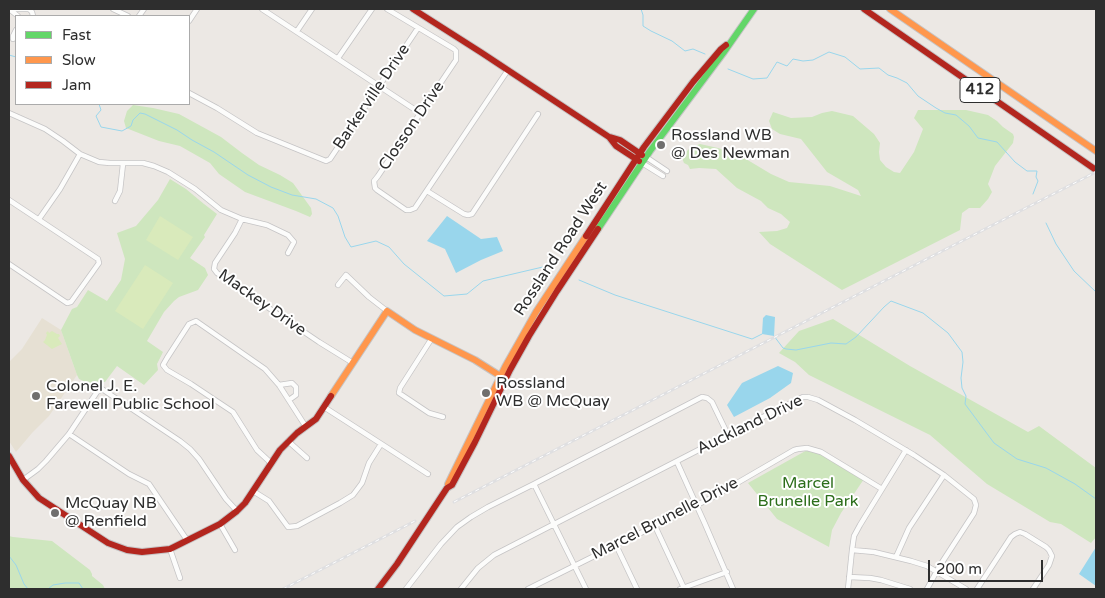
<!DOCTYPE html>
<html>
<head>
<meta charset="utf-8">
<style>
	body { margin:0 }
	#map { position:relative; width:1105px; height:598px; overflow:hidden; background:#ece8e4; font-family:"Varela Round",sans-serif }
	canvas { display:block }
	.frame { position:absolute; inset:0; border:10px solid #2e2e2e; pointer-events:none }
	.legend { position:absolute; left:15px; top:15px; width:175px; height:90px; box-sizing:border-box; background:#fff; border:1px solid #ababab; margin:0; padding:6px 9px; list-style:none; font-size:15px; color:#2e2e2e }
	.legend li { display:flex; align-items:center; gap:10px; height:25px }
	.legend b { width:25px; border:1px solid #ababab }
	.scale { position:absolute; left:928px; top:560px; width:115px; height:22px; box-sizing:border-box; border:2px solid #2e2e2e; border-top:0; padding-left:6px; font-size:15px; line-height:18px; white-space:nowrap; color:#2e2e2e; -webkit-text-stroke:4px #fff; paint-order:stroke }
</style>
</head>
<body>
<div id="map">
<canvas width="1105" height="598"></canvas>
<div class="frame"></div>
<ul class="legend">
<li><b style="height:6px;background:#63d668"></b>Fast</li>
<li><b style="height:6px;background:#ff974d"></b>Slow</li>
<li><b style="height:6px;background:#b3261e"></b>Jam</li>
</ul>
<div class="scale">200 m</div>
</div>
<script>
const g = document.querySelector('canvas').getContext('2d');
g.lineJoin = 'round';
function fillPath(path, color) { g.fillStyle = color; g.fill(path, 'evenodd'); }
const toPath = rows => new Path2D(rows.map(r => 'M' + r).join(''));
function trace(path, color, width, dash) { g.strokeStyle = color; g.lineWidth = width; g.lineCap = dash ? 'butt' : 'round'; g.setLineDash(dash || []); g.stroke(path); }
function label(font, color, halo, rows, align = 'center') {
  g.font = font + ' "Varela Round",sans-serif'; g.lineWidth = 4; g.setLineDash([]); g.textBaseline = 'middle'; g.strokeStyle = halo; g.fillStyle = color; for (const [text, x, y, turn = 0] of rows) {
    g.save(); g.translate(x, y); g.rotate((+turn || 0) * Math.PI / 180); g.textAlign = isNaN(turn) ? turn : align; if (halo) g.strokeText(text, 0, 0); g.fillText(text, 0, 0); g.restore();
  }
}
const education = toPath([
	[42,318,61,330,77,375,49,416,32,433,16,452,9,441,9,362,22,349]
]);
const green = toPath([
	[133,105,153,108,179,114,221,137,242,153,259,165,280,175,293,183,311,208,312,214,310,217,296,211,245,192,219,174,210,163,180,146,159,141,126,128,124,121,127,111],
	[918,110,966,110,988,115,997,121,1003,127,1013,134,1014,137,1013,143,1006,152,995,166,988,184,992,192,988,199,980,208,969,208,962,213,960,230,842,290,770,244,759,232,777,231,787,228,790,222,781,214,768,208,761,201,737,188,716,169,699,168,690,169,688,165,684,163,682,158,684,154,690,148,700,144,718,148,741,156,771,174,789,182,830,186,861,196,858,190,827,172,801,139,780,134,772,129,769,121,773,112,791,118,812,117,822,113,832,111,853,116,874,134,880,143,879,152,880,160,886,167,894,172,900,173,914,152,923,129,914,118],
	[170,179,186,189,204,204,217,214,204,235,205,237,190,258,205,268,208,275,198,290,179,297,174,301,164,312,147,341,163,352,157,364,158,370,144,385,117,366,105,382,102,382,94,386,79,379,77,375,61,330,72,309,77,307,88,290,107,301,121,280,125,259,117,233,136,226,158,200],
	[833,319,910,366,1028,432,1039,426,1096,468,1096,537,1091,543,1061,524,1050,522,987,484,930,435,809,375,795,362,779,353,799,331],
	[809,449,818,452,864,479,841,513,832,530,829,547,777,519,748,483],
	[9,536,13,537,52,541,90,570,92,574,92,576,103,585,105,589,9,589]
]);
const pitch = toPath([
	[160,216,193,237,178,260,146,240],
	[145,265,173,283,143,329,115,311],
	[48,331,49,333,52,331,57,334,59,334,60,336,58,338,62,344,52,349,43,342,45,340,47,335,46,333]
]);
const water = toPath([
	[447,216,481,239,497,237,503,251,481,260,456,273,445,249,427,241],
	[766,315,775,317,774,336,762,334,763,318],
	[778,366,793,373,791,383,770,398,734,417,727,405,742,383],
	[1096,547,1096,586,1079,574]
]);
const stream = toPath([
	[641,9,643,15,643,26,651,31,672,41,685,51,693,49,705,54],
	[9,55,16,57],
	[728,69,753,79,767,78,777,62,787,66,793,59,803,61,813,60,829,52,845,57,860,69,879,68,888,75,897,78,907,83,918,96,936,108,945,113,956,115,969,126,978,138,997,142,1015,162,1027,171,1037,171,1036,177,1038,181,1033,194],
	[99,104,101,110,96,116,101,127,122,131,131,126,133,120,140,113,145,114,177,130,192,140,214,152,248,175,271,187,292,195,316,199,333,208,338,216,345,237,351,247,376,241,389,247,404,264,444,296,467,294,483,281,547,266],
	[1046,223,1056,244,1074,271,1096,292],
	[579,280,615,295,752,339,762,334],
	[774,336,783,348,786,349,796,350,831,343,846,344,856,337,884,307,891,301,923,313,948,333,962,352,963,362,961,378,962,388,966,396,965,404,994,443,1017,459,1046,468,1075,484,1096,499],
	[9,556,16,565,24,584,28,589],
	[48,589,53,585,65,583,79,583,83,589]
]);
const street = toPath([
	[9,9,29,9,32,12,33,16],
	[9,9,18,16],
	[113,9,128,16],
	[262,9,420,113],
	[387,9,454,49,456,51,456,60,378,176,374,181,375,188,377,190,406,210,410,210,415,208,508,70],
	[139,16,144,9],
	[189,21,197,9],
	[297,31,312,9],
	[13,39,13,36,16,30],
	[338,58,372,9],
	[189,93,217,108,257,133,326,161,330,159,418,28],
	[9,113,45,129,63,141,80,154,99,162,110,163,143,163,154,166,168,172,195,189,221,210,242,219,267,225,288,235,294,242,288,253],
	[646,157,667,171],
	[642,163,663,176],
	[427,191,464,214,468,215,472,214,538,114],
	[9,200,98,259,99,263,71,302,67,303,9,264],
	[115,201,120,191,123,164],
	[39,219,60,189,80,154],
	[242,219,235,233,215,263,214,269,217,273,319,342,353,363],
	[338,285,346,275,369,297,387,311],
	[432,338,400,388,399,393,429,413,443,417],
	[505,379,515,386],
	[279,385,292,383,296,387,296,395,289,400],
	[324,407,428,474],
	[69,434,129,474,149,484,187,540],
	[288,441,307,458],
	[677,462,705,524,733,589],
	[271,463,257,450,233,412,191,384,167,370,163,365,167,358,189,324,196,321,265,369,279,385,306,427],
	[23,480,38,469,46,461,69,434,97,392,102,389,180,441,190,449,199,459,226,499,237,511],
	[253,491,269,501,288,527,297,526,340,503,353,495,362,483,369,463,381,444],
	[220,524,235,550],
	[655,526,684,588],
	[616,545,637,589],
	[170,549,180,578],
	[852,550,874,552,911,561,927,566,966,589],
	[896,557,909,528,944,475],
	[849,577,870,578,881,580,910,589],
	[406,589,441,544,457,527,471,517,488,507,534,484],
	[461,589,478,568,494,555,751,423,803,397,808,397,818,400,855,420,914,455,944,475,974,499,976,505,974,513,939,567,927,589],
	[528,589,713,497,794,450,798,449,807,448,821,452,882,489],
	[586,589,534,484,702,397,707,398,712,402,728,435],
	[680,589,727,572],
	[848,589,852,550,854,536,860,525,906,450],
	[977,589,1011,537,1015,534,1020,532,1025,534,1046,547,1049,550,1052,556,1049,565,1033,589]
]);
const fast = toPath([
	[598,229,650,151,724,52,754,9]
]);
const slow = toPath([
	[890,9,1096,151],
	[331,396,387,311,415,330,475,360,505,379],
	[448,484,505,367,536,312,586,236]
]);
const jam = toPath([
	[413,9,482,53,609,137,616,146,639,161],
	[864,9,1096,170],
	[610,137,620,140,642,155],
	[586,236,644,147,693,82,721,49,726,45],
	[9,456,23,480,39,498,108,543,127,550,142,552,170,549,220,524,237,511,245,503,280,450,297,433,316,419,331,396],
	[378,589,397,564,447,488,452,485,475,442,510,370,529,336,557,291,598,229]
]);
const rail = toPath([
	[454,502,1096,172],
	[283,589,415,521]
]);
const markers = [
	[661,145,5,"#706f6e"],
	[486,393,5,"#706f6e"],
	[36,396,5,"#706f6e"],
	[55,513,5,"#706f6e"]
];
const shields = [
	[980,90,40]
];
const shieldNames = [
	["412",980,90]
];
const streetNames = [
	["Barkerville Drive",372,97,-56],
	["Closson Drive",412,126,-56],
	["Rossland Road West",561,249,-57],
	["Mackey Drive",262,303,35],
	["Auckland Drive",750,425,-26],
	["Marcel Brunelle Drive",665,519,-27]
];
const poiNames = [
	["Rossland WB",671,136],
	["@ Des Newman",671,154],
	["Rossland",496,384],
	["WB @ McQuay",496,402],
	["Colonel J. E.",46,387],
	["Farewell Public School",46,405],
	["McQuay NB",65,504],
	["@ Renfield",65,522]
];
const parkNames = [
	["Marcel",808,484],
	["Brunelle Park",808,502]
];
fillPath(education, '#e6e0d3');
fillPath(green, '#cee6be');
fillPath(pitch, '#d9eabb');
fillPath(water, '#99d6ec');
trace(stream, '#99d6ec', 1);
trace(street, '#c5c4c5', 6);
trace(fast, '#c5c4c5', 8);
trace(slow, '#c5c4c5', 8);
trace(jam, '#c5c4c5', 8);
trace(street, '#fcfcfb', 4.5);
trace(fast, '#63d668', 6);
trace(slow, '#ff974d', 6);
trace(jam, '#b3261e', 6);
trace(rail, '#dfdfe1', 3);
trace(rail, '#fff', 1, [4]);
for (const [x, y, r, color] of markers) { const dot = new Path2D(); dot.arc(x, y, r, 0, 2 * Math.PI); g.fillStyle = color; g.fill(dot); trace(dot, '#fff', 2); }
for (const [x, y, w] of shields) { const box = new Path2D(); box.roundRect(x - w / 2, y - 12.5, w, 25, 4); g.fillStyle = '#fff'; g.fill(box); trace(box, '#2e2e2e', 1); }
label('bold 15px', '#2e2e2e', null, shieldNames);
label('16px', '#2e2e2e', '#fff', streetNames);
label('16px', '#2e2e2e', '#fff', poiNames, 'left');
label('16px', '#2c6e1b', '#fff', parkNames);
</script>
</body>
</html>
